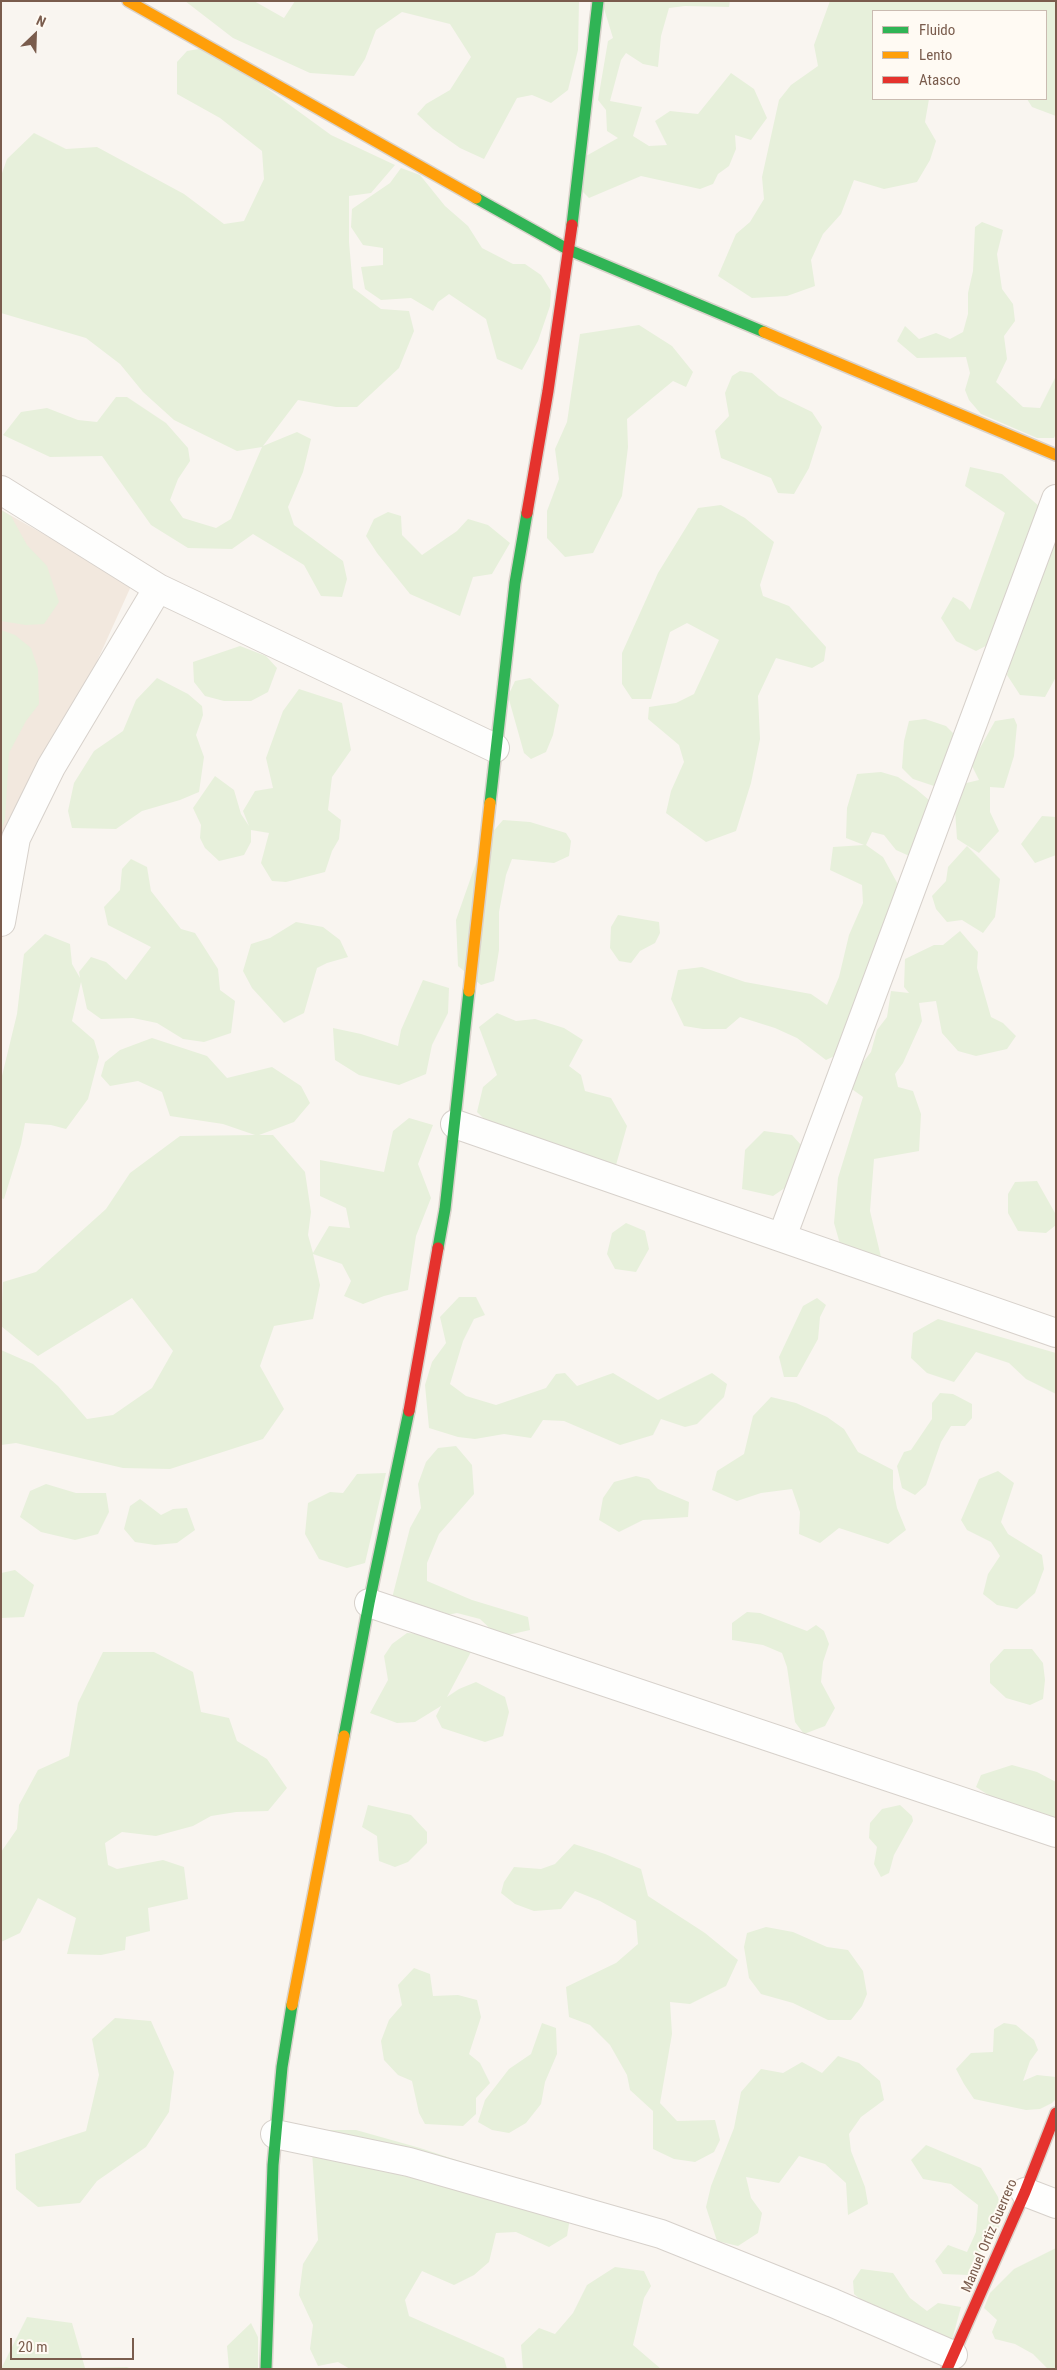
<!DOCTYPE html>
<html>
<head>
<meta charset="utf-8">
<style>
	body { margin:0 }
	#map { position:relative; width:1057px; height:2370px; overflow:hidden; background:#f9f5f0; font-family:"Roboto Condensed",sans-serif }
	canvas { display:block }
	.frame { position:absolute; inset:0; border:2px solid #7a5c4d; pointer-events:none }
	.legend { position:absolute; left:872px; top:10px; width:175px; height:90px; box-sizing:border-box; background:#fffaf3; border:1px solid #cabbb1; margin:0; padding:6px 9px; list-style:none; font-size:15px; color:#7a5c4d }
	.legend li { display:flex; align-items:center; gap:10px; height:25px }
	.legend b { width:25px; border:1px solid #cabbb1 }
	.north { position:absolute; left:10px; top:10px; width:50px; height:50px; -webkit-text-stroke:4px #fffaf3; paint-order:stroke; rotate:24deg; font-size:14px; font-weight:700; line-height:20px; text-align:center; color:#7a5c4d }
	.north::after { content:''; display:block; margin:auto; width:18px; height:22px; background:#7a5c4d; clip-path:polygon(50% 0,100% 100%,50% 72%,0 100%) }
	.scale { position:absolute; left:10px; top:2338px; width:124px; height:22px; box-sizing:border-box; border:2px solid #7a5c4d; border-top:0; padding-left:6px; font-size:15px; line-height:18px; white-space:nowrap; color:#7a5c4d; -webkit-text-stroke:4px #fffaf3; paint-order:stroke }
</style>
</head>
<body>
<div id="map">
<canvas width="1057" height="2370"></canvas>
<div class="frame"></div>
<ul class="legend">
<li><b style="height:6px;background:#30b455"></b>Fluido</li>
<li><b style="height:6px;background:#ff9f0a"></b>Lento</li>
<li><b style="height:6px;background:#e5322d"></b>Atasco</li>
</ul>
<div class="north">N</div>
<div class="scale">20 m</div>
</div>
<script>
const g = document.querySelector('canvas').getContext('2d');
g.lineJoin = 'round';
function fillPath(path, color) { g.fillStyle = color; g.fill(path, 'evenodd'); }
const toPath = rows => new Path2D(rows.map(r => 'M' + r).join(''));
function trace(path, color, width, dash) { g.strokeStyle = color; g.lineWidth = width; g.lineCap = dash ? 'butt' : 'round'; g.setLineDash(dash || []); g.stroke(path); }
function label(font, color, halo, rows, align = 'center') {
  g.font = font + ' "Roboto Condensed",sans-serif'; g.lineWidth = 4; g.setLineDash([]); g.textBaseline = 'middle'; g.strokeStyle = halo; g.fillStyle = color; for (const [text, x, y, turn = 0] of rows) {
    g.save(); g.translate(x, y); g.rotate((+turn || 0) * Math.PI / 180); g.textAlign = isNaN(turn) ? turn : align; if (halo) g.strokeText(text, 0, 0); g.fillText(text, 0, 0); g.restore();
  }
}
const residential = toPath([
	[1,510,132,584,22,827,1,915]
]);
const green = toPath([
	[185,1,254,1,284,18,295,1,579,1,578,50,568,90,551,103,532,95,517,98,484,159,460,148,433,129,417,114,426,104,450,90,471,57,450,24,402,12,376,30,365,59,354,76,310,73,233,38],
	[730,1,729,7,685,6,669,8,661,36,658,67,643,64,626,53,621,60,610,101,642,107,633,136,649,146,667,145,655,121,670,111,698,114,731,73,754,89,767,118,751,140,735,135,736,149,729,166,718,174,713,184,700,189,641,176,589,198,572,181,586,156,618,138,607,131,606,110,598,100,608,41,613,38,602,2],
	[830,1,1056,1,1056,116,1032,107,1027,99,1046,99,1046,11,873,11,873,99,929,99,925,122,936,141,930,160,917,182,884,189,854,180,841,214,823,234,811,260,815,286,787,296,752,298,718,276,736,234,750,222,764,199,762,177,779,100,791,85,818,66,814,45],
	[210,47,331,135,395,165,371,193,349,196,349,242,353,288,381,309,409,311,414,331,399,368,357,407,336,407,298,400,263,446,297,432,311,439,303,472,288,507,294,525,343,561,347,579,342,597,321,596,304,565,253,534,232,549,188,548,151,525,102,456,50,457,3,435,21,412,47,408,78,420,97,422,116,397,127,397,166,423,188,448,190,461,178,479,170,500,183,518,216,528,231,519,262,447,237,451,174,420,143,392,120,364,86,338,1,313,1,176,7,159,34,133,66,149,97,147,184,194,224,224,244,221,264,179,262,151,220,118,177,94,177,62,187,51],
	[401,168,420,175,445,206,468,226,482,248,513,264,525,264,541,275,551,291,550,306,538,341,522,370,497,359,486,319,449,294,438,302,433,311,411,298,381,300,365,289,361,267,383,265,383,248,363,245,351,227,352,209,390,183],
	[982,222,1003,230,997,254,1002,289,1013,304,1015,321,1004,336,1007,359,996,382,1023,407,1040,408,1056,376,1056,434,1054,438,1037,438,981,414,969,400,965,390,970,373,966,357,917,358,897,341,905,326,919,339,936,333,950,339,963,332,968,314,968,293,973,271,975,227],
	[639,325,672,346,693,372,686,387,673,381,627,419,628,447,622,496,593,553,565,557,547,538,547,511,559,479,555,449,567,422,580,334],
	[740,371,752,373,779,396,812,412,822,427,809,468,794,494,778,493,771,478,721,458,715,431,729,416,725,393,732,376],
	[970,467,1002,474,1040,507,1017,564,1006,600,1005,636,976,651,956,641,941,618,953,597,963,602,970,610,1005,513,965,486],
	[721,505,745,518,774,542,760,585,763,596,789,606,826,647,824,661,812,668,776,658,758,696,760,739,751,783,736,831,706,842,666,813,671,791,684,762,679,745,648,719,649,707,676,703,694,694,719,640,687,623,670,632,651,699,632,699,622,684,622,653,658,573,698,508],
	[1,510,11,516,27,545,47,566,59,602,44,624,26,625,1,621],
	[388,512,401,516,402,535,422,555,457,531,468,519,488,525,510,543,492,574,473,577,460,616,410,594,377,553,366,536,374,519],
	[1056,521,1056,677,1045,697,1020,695,1007,675,1017,633],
	[1,630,15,635,31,648,38,669,39,704,26,721,9,753,5,820,1,831],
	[240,646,266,656,277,668,268,692,251,701,224,701,205,696,194,682,193,662],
	[157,678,188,694,202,706,203,715,196,735,204,757,199,792,180,800,142,811,116,829,72,828,68,811,74,783,94,751,123,731,136,700],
	[530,678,559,705,553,735,546,752,531,759,524,753,508,696,515,681],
	[299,689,342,703,351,750,332,777,328,810,341,820,339,839,332,851,325,872,286,882,272,881,261,863,269,833,251,830,251,842,244,855,219,861,205,848,200,838,201,825,193,808,215,776,234,790,241,814,249,826,243,811,255,791,273,788,266,758,283,711],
	[1014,718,1017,725,1014,756,1004,788,990,787,990,812,999,831,979,853,957,839,955,810,962,784,979,780,971,764,995,721],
	[925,719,946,726,956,736,955,771,934,786,913,779,902,768,904,741,909,721],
	[881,772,898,777,916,789,929,800,934,815,916,859,896,850,884,835,872,832,866,845,883,857,900,888,841,1053,826,1060,797,1038,775,1028,740,1017,726,1029,703,1029,684,1026,671,999,678,970,702,967,745,982,811,994,827,1005,839,977,849,935,863,903,862,885,830,870,833,847,864,845,846,838,847,808,857,774],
	[1042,816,1056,817,1056,855,1035,863,1021,844],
	[503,820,530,822,566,833,571,841,569,856,554,863,512,859,506,875,499,912,499,950,494,981,481,985,458,966,456,920,483,843],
	[967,846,1000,879,995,917,983,933,962,920,947,922,936,909,932,896,946,881,948,867],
	[131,859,147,867,151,891,181,929,195,933,218,969,220,990,235,1001,231,1033,204,1042,183,1039,157,1023,133,1018,101,1019,87,1009,81,982,72,1021,94,1040,99,1057,88,1099,66,1129,51,1125,25,1123,21,1144,4,1199,1,1198,1,1080,17,1014,24,954,45,934,70,944,72,964,80,978,79,972,91,957,106,962,126,980,151,947,108,925,104,907,120,890,122,869],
	[618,915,659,922,660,933,655,943,640,951,631,963,619,961,610,948,611,927],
	[296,922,323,927,340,940,348,957,327,963,317,968,304,1013,284,1023,252,988,243,971,251,944,270,938],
	[960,931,978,952,977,968,991,1017,1003,1023,1016,1036,1007,1049,976,1056,958,1051,942,1033,936,1001,919,1003,922,1021,903,1063,895,1074,898,1087,913,1091,921,1114,919,1151,874,1159,870,1211,881,1257,861,1259,842,1251,834,1223,838,1178,863,1097,849,1087,856,1071,871,1052,877,1030,887,1017,891,991,909,993,904,987,905,959,934,945,943,945],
	[423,980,449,988,448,1013,432,1045,426,1074,399,1085,359,1075,335,1060,333,1028,361,1034,398,1046,401,1030],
	[497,1013,516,1021,535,1019,564,1028,583,1040,569,1066,581,1075,585,1091,611,1098,627,1126,616,1165,584,1162,497,1132,477,1112,483,1087,497,1075,479,1027],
	[152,1038,207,1056,227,1078,272,1067,301,1086,310,1103,294,1122,259,1135,273,1135,305,1172,311,1212,308,1235,313,1253,329,1226,350,1228,346,1208,320,1196,320,1160,384,1172,393,1131,409,1118,433,1125,418,1164,431,1198,416,1236,408,1290,384,1296,363,1304,344,1296,351,1281,342,1264,313,1254,320,1285,313,1319,274,1326,260,1366,284,1409,263,1439,170,1469,123,1468,16,1443,1,1445,1,1350,33,1364,58,1386,87,1419,113,1415,152,1388,173,1351,132,1298,38,1356,1,1326,3,1282,36,1272,106,1209,130,1173,180,1136,255,1135,223,1124,170,1116,162,1092,138,1081,110,1086,101,1076,105,1062,120,1050],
	[764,1131,792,1135,802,1146,792,1183,773,1196,742,1189,745,1150],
	[1037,1181,1055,1213,1056,1225,1046,1233,1018,1231,1008,1213,1008,1194,1015,1182],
	[626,1223,645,1231,649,1249,636,1272,615,1269,607,1254,612,1233],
	[459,1297,476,1297,485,1315,474,1319,463,1341,450,1384,466,1396,496,1405,546,1388,556,1374,565,1373,577,1386,613,1373,658,1400,712,1373,727,1384,724,1397,697,1424,685,1427,661,1419,653,1435,620,1445,564,1421,543,1420,531,1438,504,1434,475,1439,458,1437,429,1428,425,1385,432,1362,446,1343,440,1317],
	[817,1298,826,1305,820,1317,818,1339,797,1377,784,1377,779,1357,803,1306],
	[938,1319,1056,1353,1056,1394,1026,1379,1009,1363,976,1352,954,1382,927,1373,911,1358,913,1333],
	[940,1393,953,1394,972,1404,972,1418,965,1426,951,1426,941,1442,926,1485,915,1495,902,1488,897,1466,904,1452,911,1450,932,1419,932,1403],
	[771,1397,796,1403,827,1417,844,1429,858,1452,893,1470,893,1488,897,1508,906,1530,888,1544,839,1528,820,1543,799,1534,800,1512,792,1489,761,1493,737,1501,712,1490,717,1471,744,1454,753,1416],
	[456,1446,472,1465,474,1494,439,1534,427,1563,427,1581,472,1600,528,1617,530,1630,499,1637,480,1619,457,1613,437,1617,392,1598,410,1528,421,1508,418,1484,426,1462,438,1448],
	[998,1471,1014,1483,1001,1522,1008,1534,1042,1555,1044,1569,1035,1593,1017,1609,997,1605,983,1594,988,1574,1000,1556,991,1542,967,1530,961,1520,979,1479],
	[386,1473,365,1563,347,1568,319,1559,305,1534,308,1503,330,1492,343,1493,357,1474],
	[636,1476,649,1479,658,1489,689,1502,688,1517,643,1520,619,1532,599,1520,603,1498,614,1482],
	[46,1484,76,1493,106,1493,109,1512,98,1534,75,1540,41,1532,20,1517,30,1491],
	[140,1499,161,1515,173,1509,187,1508,195,1530,177,1543,155,1545,135,1542,124,1529,130,1506],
	[15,1570,34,1585,24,1617,1,1618,1,1573],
	[747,1612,760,1613,807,1631,816,1625,824,1631,829,1644,823,1662,821,1682,835,1708,825,1726,804,1734,795,1722,787,1667,782,1653,763,1645,732,1640,732,1623],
	[407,1633,455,1636,472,1650,447,1697,459,1689,476,1682,505,1697,509,1712,503,1736,485,1742,442,1728,436,1716,441,1706,415,1722,397,1723,370,1713,388,1680,384,1656,392,1644],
	[1004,1649,1032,1649,1043,1663,1045,1680,1043,1699,1030,1705,1006,1698,990,1683,990,1664],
	[103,1652,154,1652,193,1672,201,1712,229,1718,237,1741,267,1759,287,1788,268,1811,236,1812,211,1816,193,1826,156,1836,122,1832,105,1843,108,1865,117,1869,163,1860,184,1867,188,1899,148,1908,150,1931,126,1937,125,1950,101,1955,67,1954,76,1918,38,1898,20,1933,1,1942,1,1852,17,1829,19,1805,38,1770,69,1756,78,1703],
	[1012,1765,1037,1772,1056,1782,1056,1821,1027,1809,1002,1804,976,1787,981,1775],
	[368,1805,411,1815,427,1832,427,1843,408,1862,395,1867,379,1861,377,1836,362,1827],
	[900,1805,912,1816,913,1821,894,1855,889,1873,881,1877,874,1864,877,1847,869,1838,870,1823,882,1809],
	[574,1844,605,1854,641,1869,648,1896,705,1933,738,1960,726,1986,690,2004,670,2002,672,2034,660,2103,677,2121,715,2120,720,2140,714,2152,695,2162,674,2159,653,2149,653,2111,630,2090,627,2075,610,2045,590,2025,569,2017,566,1987,616,1963,638,1944,636,1921,600,1901,575,1891,561,1909,534,1911,515,1904,501,1893,504,1882,514,1867,541,1869,555,1864],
	[766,1927,793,1932,827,1947,848,1950,863,1971,867,1994,862,2006,851,2020,828,2020,793,2003,761,1994,749,1978,744,1947,747,1933],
	[414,1968,430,1974,433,1996,458,1995,477,2000,481,2017,469,2054,480,2063,490,2083,476,2098,476,2114,463,2126,425,2124,419,2113,412,2081,398,2075,384,2060,381,2041,389,2020,402,2005,398,1985],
	[115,2018,151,2021,174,2072,169,2112,146,2147,97,2181,80,2203,38,2207,16,2189,15,2154,86,2131,99,2075,92,2039],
	[542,2023,556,2028,557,2054,545,2082,541,2104,526,2123,509,2133,492,2130,478,2122,485,2100,509,2069,531,2054],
	[1004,2023,1016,2025,1034,2040,1038,2050,1030,2061,1023,2081,1037,2075,1056,2077,1056,2099,1052,2103,1040,2109,1026,2110,974,2099,964,2084,956,2069,971,2053,993,2052,994,2029],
	[838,2056,859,2063,880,2081,884,2100,861,2117,849,2134,851,2151,865,2187,868,2204,848,2215,846,2183,825,2164,799,2156,779,2183,746,2177,751,2198,762,2213,758,2233,738,2246,717,2241,706,2207,711,2186,734,2128,741,2092,761,2069,783,2073,802,2062,822,2073],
	[330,2130,356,2130,420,2148,545,2189,570,2218,567,2236,549,2247,516,2232,496,2233,489,2262,474,2275,454,2285,422,2271,405,2300,409,2316,504,2358,507,2369,350,2369,338,2362,318,2366,310,2349,313,2325,299,2295,303,2264,318,2240,312,2152],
	[926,2145,981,2168,998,2197,1002,2216,996,2237,975,2257,968,2275,943,2274,935,2261,948,2245,967,2252,976,2232,978,2205,951,2184,923,2179,911,2160],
	[1056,2248,1056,2369,1048,2369,1033,2354,1015,2344,995,2339,992,2332,997,2320,984,2308,990,2293,1014,2269],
	[615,2267,644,2271,651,2286,644,2298,633,2345,661,2369,523,2369,521,2345,539,2328,555,2334,573,2313,587,2285],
	[861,2269,893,2273,910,2298,927,2311,938,2303,961,2307,952,2340,870,2307,854,2294,853,2281],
	[27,2317,72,2323,85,2368,127,2367,131,2369,1,2369],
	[251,2323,258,2337,258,2369,229,2369,227,2346]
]);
const street = toPath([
	[1,490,158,588,495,748],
	[1,922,16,838,51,767,158,588],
	[455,1124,1056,1333],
	[782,1237,1056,499],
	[369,1603,1056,1833],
	[275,2134,409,2162,661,2234,833,2303,953,2355],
	[1025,2192,1056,2204]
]);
const fast = toPath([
	[476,198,569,250,764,332],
	[572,225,598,1],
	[490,803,515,583,527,513],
	[438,1248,445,1209,469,991],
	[344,1736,369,1603,409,1411],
	[266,2369,273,2165,282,2067,292,2005]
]);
const slow = toPath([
	[128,1,476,198],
	[764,332,1056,455],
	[469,991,490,803],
	[292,2005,344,1736]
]);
const jam = toPath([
	[527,513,548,391,572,225],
	[409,1411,438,1248],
	[947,2369,1025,2192,1056,2113]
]);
const streetNames = [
	["Manuel Ortiz Guerrero",990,2236,-67]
];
fillPath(residential, '#f2e8de');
fillPath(green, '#e7f0db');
trace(street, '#d7d1cb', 30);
trace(fast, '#d9d2cb', 14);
trace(slow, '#d9d2cb', 14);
trace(jam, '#d9d2cb', 14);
trace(street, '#fefefd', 28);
trace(fast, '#30b455', 11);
trace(slow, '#ff9f0a', 11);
trace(jam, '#e5322d', 11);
label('14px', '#7a5c4d', '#fffaf3', streetNames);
</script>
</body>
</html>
